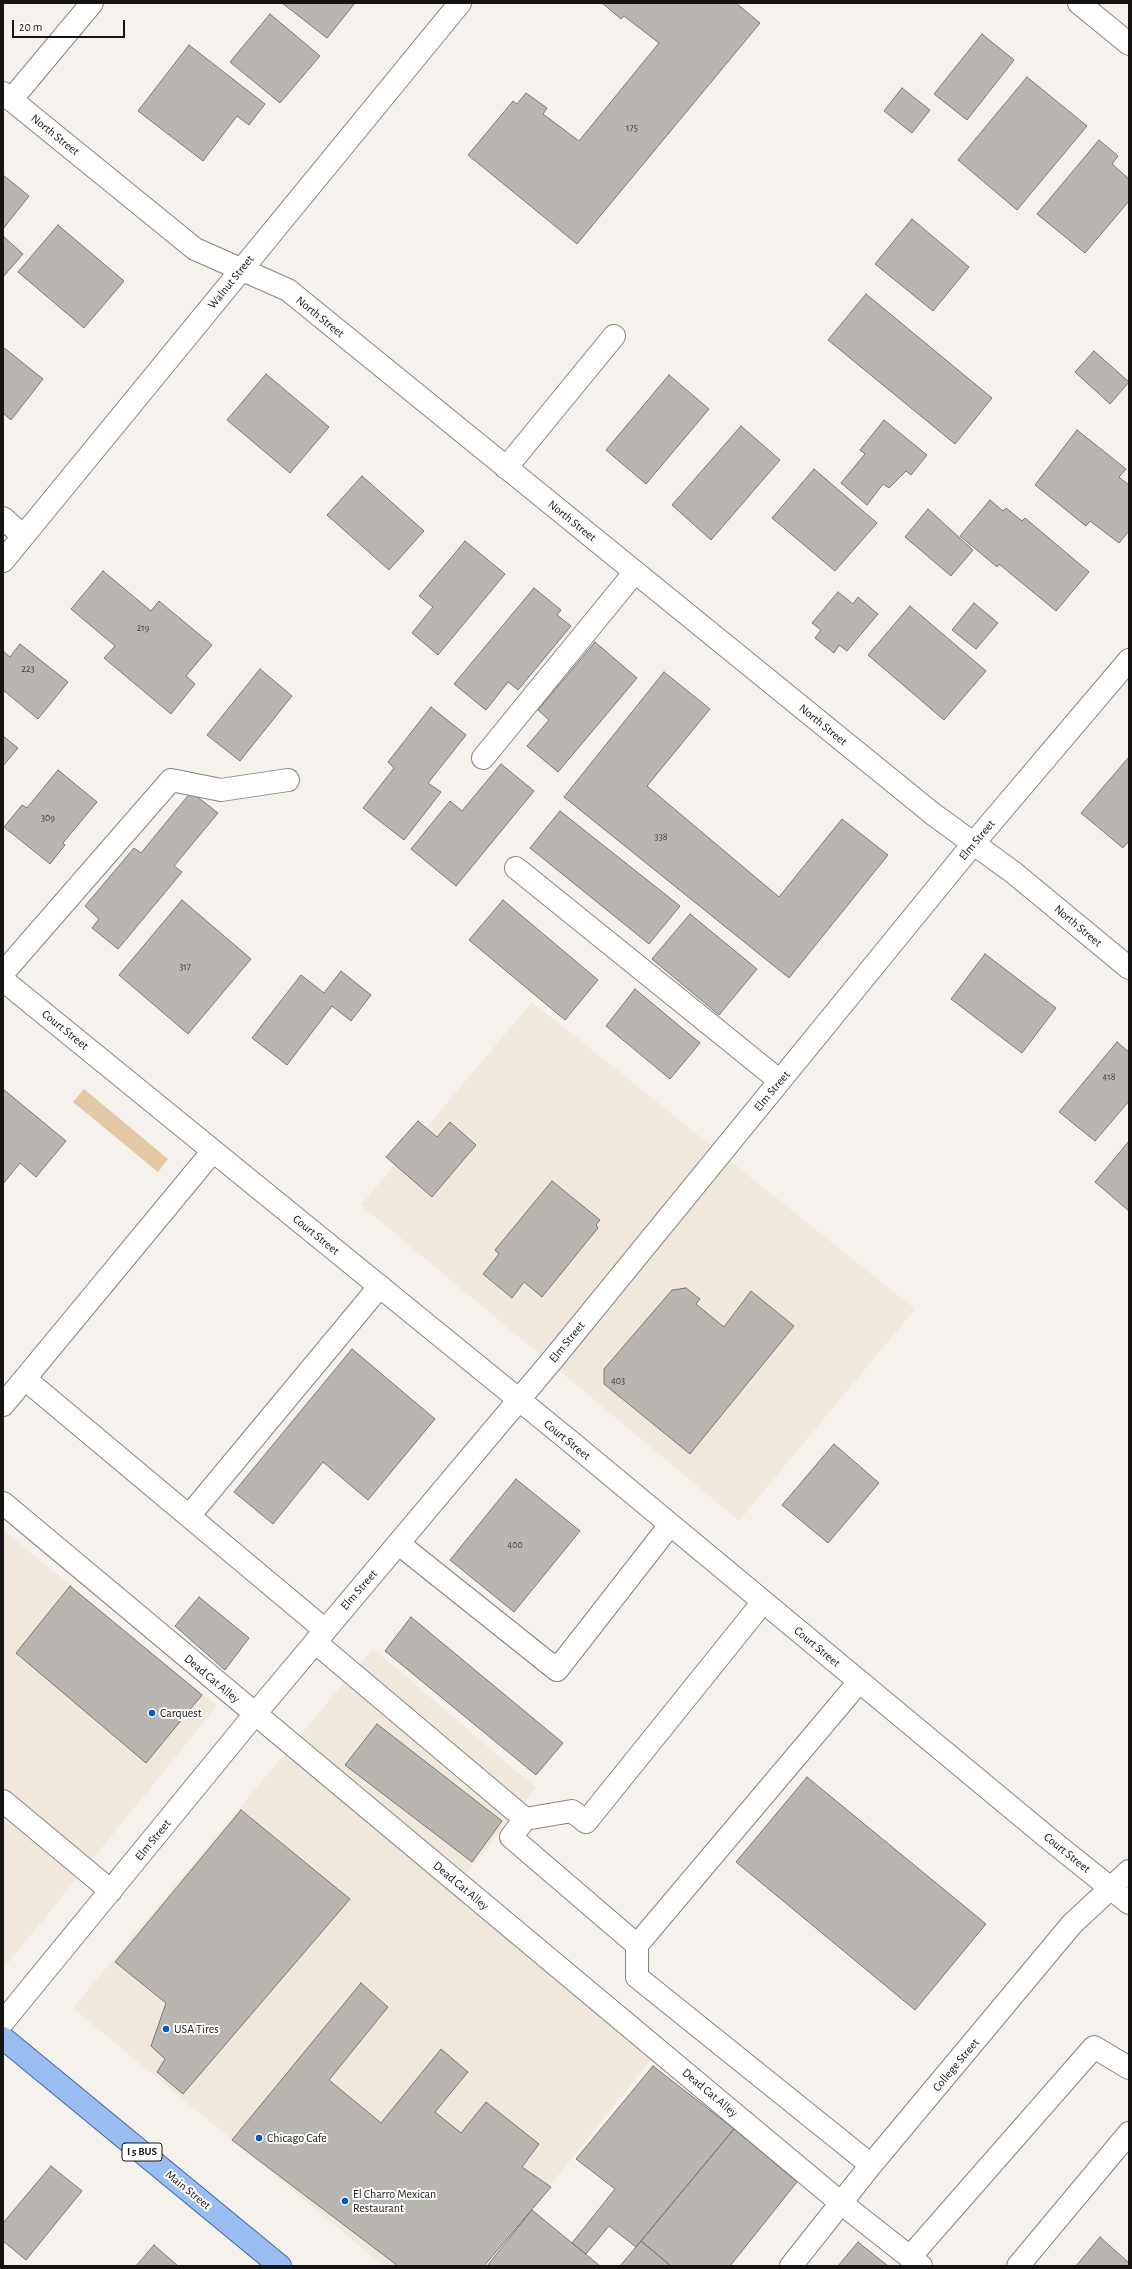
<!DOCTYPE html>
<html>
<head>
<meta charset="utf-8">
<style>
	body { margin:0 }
	#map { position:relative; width:1132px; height:2269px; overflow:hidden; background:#f5f1ed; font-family:"Alegreya Sans",sans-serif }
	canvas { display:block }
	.frame { position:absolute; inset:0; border:4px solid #161413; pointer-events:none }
	.scale { position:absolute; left:12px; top:20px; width:113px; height:18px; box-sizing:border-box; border:2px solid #161413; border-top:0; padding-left:5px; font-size:12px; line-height:14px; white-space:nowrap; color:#161413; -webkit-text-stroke:3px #fff; paint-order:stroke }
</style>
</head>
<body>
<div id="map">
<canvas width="1132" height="2269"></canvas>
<div class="frame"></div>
<div class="scale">20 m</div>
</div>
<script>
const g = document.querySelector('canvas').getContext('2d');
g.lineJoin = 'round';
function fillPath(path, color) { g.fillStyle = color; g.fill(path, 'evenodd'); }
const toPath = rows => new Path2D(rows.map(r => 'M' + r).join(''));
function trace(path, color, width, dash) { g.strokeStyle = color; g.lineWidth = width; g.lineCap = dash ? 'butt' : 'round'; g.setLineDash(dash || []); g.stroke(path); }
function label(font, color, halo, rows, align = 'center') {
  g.font = font + ' "Alegreya Sans",sans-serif'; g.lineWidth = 4; g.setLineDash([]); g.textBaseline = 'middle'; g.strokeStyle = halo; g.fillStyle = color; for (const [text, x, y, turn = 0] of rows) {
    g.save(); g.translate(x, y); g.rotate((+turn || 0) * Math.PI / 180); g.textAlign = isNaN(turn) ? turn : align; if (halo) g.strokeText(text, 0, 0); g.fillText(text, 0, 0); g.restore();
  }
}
const built = toPath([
	[532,1002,915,1309,739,1521,361,1205],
	[3,1530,217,1706,9,1962,3,1966],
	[373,1648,536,1788,454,1888,655,2055,485,2266,384,2266,73,2008]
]);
const green = toPath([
	[84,1089,168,1159,158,1172,73,1102]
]);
const building = toPath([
	[282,3,355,3,327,38,282,3],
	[602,3,736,3,760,23,577,244,468,155,513,101,517,104,526,93,547,108,543,114,579,141,659,43,624,16,621,19,602,3],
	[270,14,320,56,280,103,230,62,270,14],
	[982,34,1014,60,967,120,934,94,982,34],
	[189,45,265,104,249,125,237,116,203,161,138,111,189,45],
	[1027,77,1087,126,1017,210,958,160,1027,77],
	[902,88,930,110,912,133,884,111,902,88],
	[1099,140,1118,156,1112,164,1129,179,1129,201,1085,253,1037,214,1099,140],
	[3,175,29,196,3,229,3,175],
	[912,219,969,267,933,311,875,264,912,219],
	[58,225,124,281,84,328,18,272,58,225],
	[4,237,23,254,3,277,3,238,4,237],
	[866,294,992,398,955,444,828,340,866,294],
	[3,347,43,379,11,420,3,413,3,347],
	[1094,351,1129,382,1110,404,1075,372,1094,351],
	[266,374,329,427,290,473,227,420,266,374],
	[669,375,709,409,646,484,606,450,669,375],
	[884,420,927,455,911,475,906,471,889,488,883,484,867,505,841,483,865,454,860,450,884,420],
	[741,426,780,460,711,540,672,505,741,426],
	[1077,430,1126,469,1119,477,1129,485,1129,531,1119,543,1090,521,1086,526,1035,485,1077,430],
	[814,469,877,523,835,571,772,518,814,469],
	[362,476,424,531,389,570,327,515,362,476],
	[990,500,1003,511,1006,508,1022,521,1025,518,1089,572,1056,611,999,564,997,567,960,536,990,500],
	[928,509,973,550,951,576,905,537,928,509],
	[465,541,505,574,438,655,412,633,433,607,419,596,465,541],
	[103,571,151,611,159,601,212,645,186,676,195,684,171,714,104,658,115,646,71,609,103,571],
	[534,588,561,610,557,615,571,626,518,690,508,682,486,710,454,684,534,588],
	[838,592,853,604,858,597,878,614,847,651,839,645,834,653,815,638,821,630,812,623,838,592],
	[974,603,998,623,976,649,952,630,974,603],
	[910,606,986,671,944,720,868,655,910,606],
	[595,642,637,678,558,772,527,746,549,720,538,710,595,642],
	[20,644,68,682,38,719,3,690,3,651,10,657,20,644],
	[260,669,292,696,240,761,207,735,260,669],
	[664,672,710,709,647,786,779,897,842,819,888,855,789,978,564,797,664,672],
	[431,707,466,735,428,783,441,792,404,840,363,808,394,768,388,762,431,707],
	[3,736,18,748,3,766,3,736],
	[1129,757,1129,841,1123,848,1081,813,1129,757],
	[501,764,534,791,456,886,411,849,450,801,462,811,501,764],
	[58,770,97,802,63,843,65,845,50,864,4,827,22,805,27,808,58,770],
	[191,792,218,813,174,866,182,872,118,949,92,928,99,919,85,906,134,848,141,853,191,792],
	[560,811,680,906,649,944,530,848,560,811],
	[182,900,251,959,188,1034,119,975,182,900],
	[503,900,598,980,565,1020,469,940,503,900],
	[690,914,757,969,719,1015,652,959,690,914],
	[985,954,1056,1008,1022,1053,951,999,985,954],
	[341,971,371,995,351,1021,332,1006,287,1065,252,1038,301,975,324,993,341,971],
	[635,989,700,1043,670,1079,606,1026,635,989],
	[1117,1042,1129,1052,1129,1101,1095,1141,1059,1112,1117,1042],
	[3,1089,66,1141,36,1177,20,1163,3,1184,3,1089],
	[418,1121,437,1137,450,1122,476,1145,432,1197,386,1157,418,1121],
	[1129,1141,1129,1211,1095,1182,1129,1141],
	[552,1181,600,1220,596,1225,598,1228,542,1297,524,1282,512,1298,483,1274,499,1254,495,1250,552,1181],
	[686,1288,700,1299,696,1304,724,1327,751,1291,794,1326,690,1454,604,1384,604,1369,672,1290,686,1288],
	[352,1349,435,1419,368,1500,323,1462,273,1524,234,1492,352,1349],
	[834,1444,879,1483,828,1543,782,1505,834,1444],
	[516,1479,580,1531,514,1612,450,1560,516,1479],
	[70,1586,202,1695,146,1763,16,1653,70,1586],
	[199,1597,249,1638,225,1670,175,1626,199,1597],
	[411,1617,563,1743,536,1775,385,1651,411,1617],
	[377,1724,502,1821,472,1862,345,1765,377,1724],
	[807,1777,986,1924,915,2010,736,1862,807,1777],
	[241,1810,350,1899,183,2094,157,2072,165,2059,151,2046,166,2003,115,1962,241,1810],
	[361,1983,388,2007,329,2080,381,2123,441,2049,468,2072,435,2112,461,2133,486,2102,539,2144,522,2167,551,2187,484,2266,398,2266,232,2140,361,1983],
	[653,2066,734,2129,636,2247,609,2226,586,2254,572,2243,615,2189,576,2159,653,2066],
	[734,2129,797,2182,730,2266,671,2266,641,2241,734,2129],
	[51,2166,82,2191,26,2260,3,2241,3,2223,51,2166],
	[532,2210,572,2243,600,2266,487,2266,532,2210],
	[1100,2237,1129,2263,1129,2266,1076,2266,1100,2237],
	[641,2241,671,2266,620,2266,641,2241],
	[858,2242,888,2266,838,2266,858,2242],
	[154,2245,178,2266,136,2266,154,2245]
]);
const minor = toPath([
	[1079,3,1129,44],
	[3,93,195,249,288,290,933,814,1014,873,1129,968],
	[11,100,92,3],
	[506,468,614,336],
	[3,518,23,536],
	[3,561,460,3],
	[483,758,635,572],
	[516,868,780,1081],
	[3,973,171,780,221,790,288,780],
	[3,980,571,1442,1048,1838,1129,1903],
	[25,1379,325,1630],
	[3,1405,213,1151],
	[3,1503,841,2203,921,2266],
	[189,1516,380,1286],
	[399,1544,557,1670,670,1525],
	[315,1642,525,1819],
	[859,1682,637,1945,637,1977,871,2165],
	[3,1801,111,1891],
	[637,1945,511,1837,525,1819,572,1811,586,1822,763,1602],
	[3,2022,255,1714,554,1358,973,844,1129,660],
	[910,2257,1094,2047,1129,2068],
	[791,2266,871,2165,1072,1924,1129,1871],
	[1018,2266,1129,2133]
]);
const major = toPath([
	[3,2038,280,2266]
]);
const markers = [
	[152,1713,4,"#005ac3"],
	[166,2029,4,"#005ac3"],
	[259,2138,4,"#005ac3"],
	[345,2201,4,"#005ac3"]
];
const numberNames = [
	["175",632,128],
	["219",143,628],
	["223",28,669],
	["309",48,818],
	["338",661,837],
	["317",185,967],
	["418",1109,1077],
	["403",618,1381],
	["400",515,1545]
];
const shields = [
	[142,2152,40]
];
const shieldNames = [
	["I 5 BUS",142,2152]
];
const streetNames = [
	["North Street",55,135,39],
	["Walnut Street",231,282,-51],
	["North Street",320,317,39],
	["North Street",572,521,39],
	["North Street",823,725,39],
	["Elm Street",977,840,-50],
	["North Street",1078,926,40],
	["Court Street",65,1030,39],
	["Elm Street",772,1091,-50],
	["Court Street",316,1235,39],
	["Elm Street",567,1342,-51],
	["Court Street",567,1440,39],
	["Elm Street",359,1590,-49],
	["Court Street",817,1647,40],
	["Dead Cat Alley",212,1679,40],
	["Elm Street",153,1840,-51],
	["Court Street",1067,1853,39],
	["Dead Cat Alley",461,1886,40],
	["College Street",956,2065,-50],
	["Dead Cat Alley",710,2093,40],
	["Main Street",188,2190,39]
];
const poiNames = [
	["Carquest",160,1713],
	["USA Tires",174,2029],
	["Chicago Cafe",267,2138],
	["El Charro Mexican",353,2194],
	["Restaurant",353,2208]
];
fillPath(built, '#f1e8dd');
fillPath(green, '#e5c9a7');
fillPath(building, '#b9b6b2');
trace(building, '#7c7875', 1);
trace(minor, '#878480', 24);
trace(major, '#40669f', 24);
trace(minor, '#fff', 22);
trace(major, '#9abef2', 22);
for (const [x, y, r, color] of markers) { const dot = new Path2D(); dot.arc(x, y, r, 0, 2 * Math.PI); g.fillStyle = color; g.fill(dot); trace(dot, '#fff', 1.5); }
label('10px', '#3f3c3b', null, numberNames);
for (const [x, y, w] of shields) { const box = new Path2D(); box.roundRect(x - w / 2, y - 9, w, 18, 3); g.fillStyle = '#fff'; g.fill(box); trace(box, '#161413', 1); }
label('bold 11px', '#161413', null, shieldNames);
label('12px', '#161413', '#fff', streetNames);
label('12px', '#161413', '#fff', poiNames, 'left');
</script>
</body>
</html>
